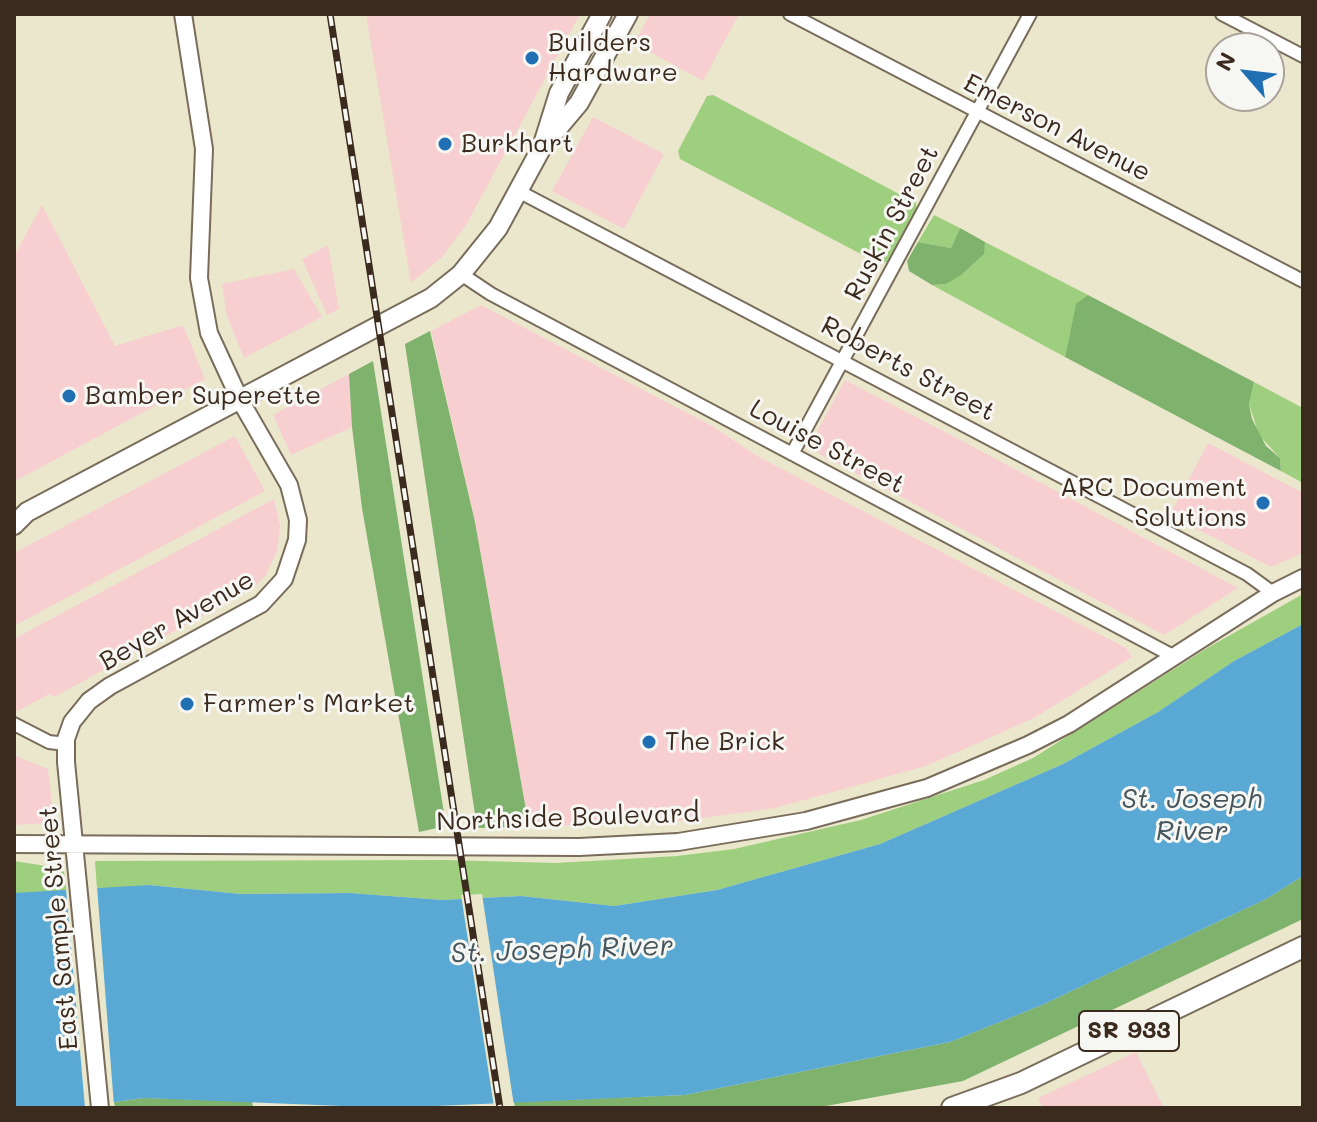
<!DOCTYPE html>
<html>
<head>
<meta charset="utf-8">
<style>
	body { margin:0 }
	#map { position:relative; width:1317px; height:1122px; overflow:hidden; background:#ebe7cc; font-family:Mali,sans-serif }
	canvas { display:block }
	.frame { position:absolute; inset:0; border:16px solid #3b2a1e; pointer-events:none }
	.north { position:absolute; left:1205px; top:32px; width:80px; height:80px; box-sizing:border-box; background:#f6f6f2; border:2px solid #aba49d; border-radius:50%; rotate:298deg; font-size:22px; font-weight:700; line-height:32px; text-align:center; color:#3b2a1e }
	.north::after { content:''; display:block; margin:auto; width:28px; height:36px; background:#1f6fb2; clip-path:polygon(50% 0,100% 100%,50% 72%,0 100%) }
</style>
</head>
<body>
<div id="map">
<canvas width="1317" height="1122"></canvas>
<div class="frame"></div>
<div class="north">N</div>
</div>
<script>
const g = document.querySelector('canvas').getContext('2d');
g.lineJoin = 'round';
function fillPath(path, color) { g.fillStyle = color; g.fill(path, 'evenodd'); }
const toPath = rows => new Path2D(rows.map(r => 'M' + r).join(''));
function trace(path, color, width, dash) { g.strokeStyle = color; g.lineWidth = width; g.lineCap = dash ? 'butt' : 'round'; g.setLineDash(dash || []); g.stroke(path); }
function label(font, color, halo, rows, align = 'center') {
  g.font = font + ' Mali,sans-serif'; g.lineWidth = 6; g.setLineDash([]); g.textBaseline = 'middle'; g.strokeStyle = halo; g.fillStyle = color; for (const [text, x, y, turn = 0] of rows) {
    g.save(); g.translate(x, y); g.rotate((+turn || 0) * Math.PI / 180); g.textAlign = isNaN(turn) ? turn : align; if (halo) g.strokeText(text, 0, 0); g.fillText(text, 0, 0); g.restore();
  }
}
const built = toPath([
	[366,14,580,14,466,225,442,257,411,283],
	[650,14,739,14,703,81,634,43],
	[593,117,664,154,624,229,552,191],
	[42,205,115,346,183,325,205,379,17,480,14,473,14,256],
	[328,245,339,309,327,315,302,259],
	[294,269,322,317,244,358,227,316,222,284],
	[481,305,712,426,757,456,1126,648,1132,657,1034,718,926,766,775,808,680,821,529,827,475,522,431,331],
	[349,374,352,427,291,455,273,415],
	[845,380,964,442,1238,588,1164,635,808,448],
	[235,436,265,491,14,626,14,553],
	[1208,443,1303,493,1303,553,1271,567,1170,515],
	[274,499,280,526,277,550,266,575,255,587,54,697,49,694,18,711,14,709,14,639],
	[14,755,48,769,54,823,14,825],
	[1136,1052,1164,1108,1043,1108,1038,1098]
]);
const green = toPath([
	[713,95,916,203,917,209,888,262,878,263,680,159,678,151,707,96],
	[934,215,960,228,951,248,918,242],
	[985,242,1088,295,1076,305,1065,357,932,285,946,284,983,254],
	[1254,382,1303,408,1303,483,1281,471,1280,458,1259,435,1249,404],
	[1303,594,1303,624,1234,661,1158,712,1063,764,880,844,717,890,614,906,521,896,442,900,350,893,241,894,149,885,97,890,95,861,444,860,556,863,677,856,734,849,861,820,984,780,1033,758,1209,647],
	[14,861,59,868,64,872,67,893,14,893]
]);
const forest = toPath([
	[960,228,985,242,984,254,961,275,946,284,932,285,909,271,907,261,918,242,951,248],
	[1088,295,1254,382,1249,404,1252,419,1266,446,1280,458,1281,471,1065,357,1076,304],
	[430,331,475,522,529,827,477,828,405,344],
	[373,361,446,826,419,832,362,508,352,427,349,374],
	[1303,876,1303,919,963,1081,815,1108,515,1108,514,1102,685,1095,950,1042,1042,1005,1266,899],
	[144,1098,252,1101,253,1108,115,1108,114,1102]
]);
const water = toPath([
	[1303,624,1303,876,1266,899,1042,1005,950,1042,685,1095,391,1108,144,1098,70,1108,14,1108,14,893,149,885,241,894,350,893,442,900,521,896,614,906,717,890,880,844,1063,764,1158,712,1234,661]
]);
const pier = toPath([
	[97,886,114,1106,85,1108,66,889],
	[482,894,514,1106,494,1107,461,895]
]);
const minor = toPath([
	[790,14,1303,281],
	[1222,14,1303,56],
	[518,191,1247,574,1273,593],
	[461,274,491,294,1173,656],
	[792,454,1030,14],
	[14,724,49,742,66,744]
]);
const tertiary = toPath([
	[14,844,579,847,678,842,806,821,927,788,1028,745,1069,724,1273,593,1303,578],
	[100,1108,66,762,66,739,72,722,89,701,110,686,261,604,284,579,297,540,298,520,289,485,240,400,209,333,199,278,204,149,183,14]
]);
const secondary = toPath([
	[544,141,559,93,602,14],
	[14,525,27,512,431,298,461,274,498,228,542,147,579,103,628,14]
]);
const primary = toPath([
	[952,1108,1021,1083,1303,947]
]);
const rail = toPath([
	[330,14,500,1108]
]);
const markers = [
	[532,58,8,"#1f6fb2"],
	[445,144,8,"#1f6fb2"],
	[69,396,8,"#1f6fb2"],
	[1263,503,8,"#1f6fb2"],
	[187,704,8,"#1f6fb2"],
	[649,742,8,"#1f6fb2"]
];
const shields = [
	[1129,1031,100]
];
const shieldNames = [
	["SR 933",1129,1031]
];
const poiNames = [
	["Builders",548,43],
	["Hardware",548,73],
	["Burkhart",461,144],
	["Bamber Superette",85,396],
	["ARC Document",1247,488,"right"],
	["Solutions",1247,518,"right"],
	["Farmer's Market",203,704],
	["The Brick",665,742]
];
const streetNames = [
	["Emerson Avenue",1057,128,27],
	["Ruskin Street",892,223,-62],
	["Roberts Street",908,369,28],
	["Louise Street",827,447,28],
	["Beyer Avenue",177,621,-30],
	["Northside Boulevard",568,818,-2],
	["East Sample Street",59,928,-95]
];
const waterNames = [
	["St. Joseph",1192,799],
	["River",1192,831],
	["St. Joseph River",562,950,-2]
];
fillPath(built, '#f7cfd1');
fillPath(green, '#9ecf7e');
fillPath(forest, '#7eb26d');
fillPath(water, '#5aa9d4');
fillPath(pier, '#ebe7cc');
trace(minor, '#796c5b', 16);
trace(tertiary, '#796c5b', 20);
trace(secondary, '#796c5b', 22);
trace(primary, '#796c5b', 24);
trace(minor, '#fff', 12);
trace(tertiary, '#fff', 16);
trace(secondary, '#fff', 18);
trace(primary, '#fff', 20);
trace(rail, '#3b2a1e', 7);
trace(rail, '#f6f6f2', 4, [12]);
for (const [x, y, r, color] of markers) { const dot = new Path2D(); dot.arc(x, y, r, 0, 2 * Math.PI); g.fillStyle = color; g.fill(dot); trace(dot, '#f6f6f2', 3); }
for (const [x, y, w] of shields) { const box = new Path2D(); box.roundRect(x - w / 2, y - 20, w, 40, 6); g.fillStyle = '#f6f6f2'; g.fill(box); trace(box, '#3b2a1e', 2); }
label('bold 24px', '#3b2a1e', null, shieldNames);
label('26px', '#3b2a1e', '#f6f6f2', poiNames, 'left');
label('26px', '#3b2a1e', '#f6f6f2', streetNames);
label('italic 28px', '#46565e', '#f6f6f2', waterNames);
</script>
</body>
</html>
